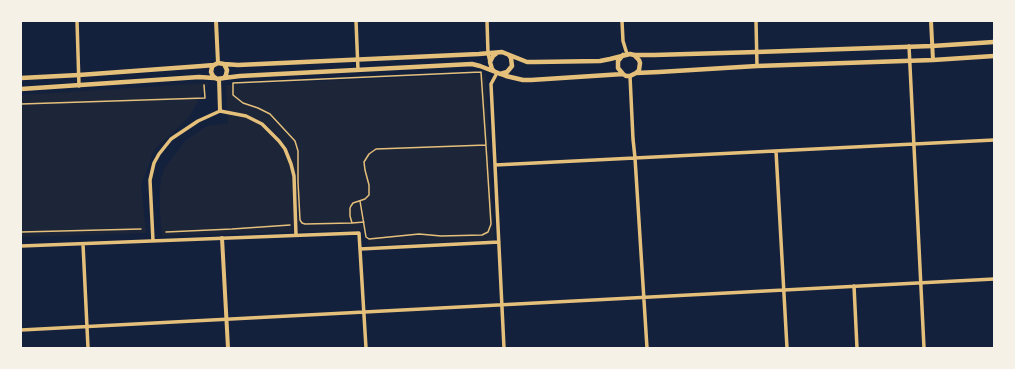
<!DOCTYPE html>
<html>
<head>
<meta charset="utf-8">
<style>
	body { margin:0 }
	#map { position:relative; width:1015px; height:369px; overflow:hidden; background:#14213d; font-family:Helvetica,sans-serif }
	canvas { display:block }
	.frame { position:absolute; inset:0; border:22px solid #f6f1e7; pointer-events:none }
</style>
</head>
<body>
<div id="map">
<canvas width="1015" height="369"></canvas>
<div class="frame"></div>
</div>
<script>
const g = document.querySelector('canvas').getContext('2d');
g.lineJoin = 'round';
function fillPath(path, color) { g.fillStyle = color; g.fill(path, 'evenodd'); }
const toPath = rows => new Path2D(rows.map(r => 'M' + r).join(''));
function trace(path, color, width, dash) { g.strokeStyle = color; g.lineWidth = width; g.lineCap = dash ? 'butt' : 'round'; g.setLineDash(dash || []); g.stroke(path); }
const green = toPath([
	[486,74,494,240,368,245,367,230,162,236,160,213,160,190,161,179,164,169,185,141,207,126,228,123,226,85],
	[208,83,189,117,154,150,141,186,146,233,21,237,21,95]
]);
const path = toPath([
	[481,72,486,145,376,149,369,154,364,162,365,170,369,185,369,195,365,199,353,203,351,206,350,208,350,216,352,223,305,224,302,223,300,220,298,182,298,151,295,141,270,114,258,108,243,103,233,95,233,83,481,72],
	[21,104,205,98,204,85],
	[360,201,366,237,369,239,419,234,441,236,482,235,488,232,491,224,486,146],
	[352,223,364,222],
	[21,232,141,229],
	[166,232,232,229,290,225]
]);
const minor = toPath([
	[77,21,79,86],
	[356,21,358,70],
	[487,21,488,53,490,62],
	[622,21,623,41,627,54],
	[756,21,757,66],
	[909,46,924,348],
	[497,73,491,84,504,348],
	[630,76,633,139,635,158,647,348],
	[776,151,787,348],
	[495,165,994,140],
	[153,241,150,180,154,163,159,154,171,139,198,121,220,111,246,116,262,124,279,141,285,149,291,164,294,176,296,235],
	[83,244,88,348],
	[21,246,359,233,366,348],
	[360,249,499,242],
	[854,286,857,348],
	[21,330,994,279]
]);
const tertiary = toPath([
	[216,21,218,63],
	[931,21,933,60],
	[219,79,220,111],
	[222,238,228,348]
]);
const secondary = toPath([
	[634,55,639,60,640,63,639,70,636,73],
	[224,64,238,65,479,54,502,52,527,62,535,62,600,61,610,59,630,54,634,55,654,55,757,52,932,46,994,42],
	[494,71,492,69,490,62,493,56,497,53],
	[500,74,507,72,512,66,511,58,509,55],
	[623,74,618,68,618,61,623,55],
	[21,78,79,75,202,66,214,65,218,63,224,64,227,70,226,75,224,78,217,79,213,76,211,72,212,67,214,65],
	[224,78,240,76,472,64,480,66,506,76,523,80,531,80,623,74,626,76,630,76,636,73,659,72,757,66,933,60,994,56],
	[21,89,199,77,214,78]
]);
fillPath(green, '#1d2539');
trace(path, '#e5c07b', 1.5);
trace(minor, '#e5c07b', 3.5);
trace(tertiary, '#e5c07b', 4);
trace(secondary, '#e5c07b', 4.5);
</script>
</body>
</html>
